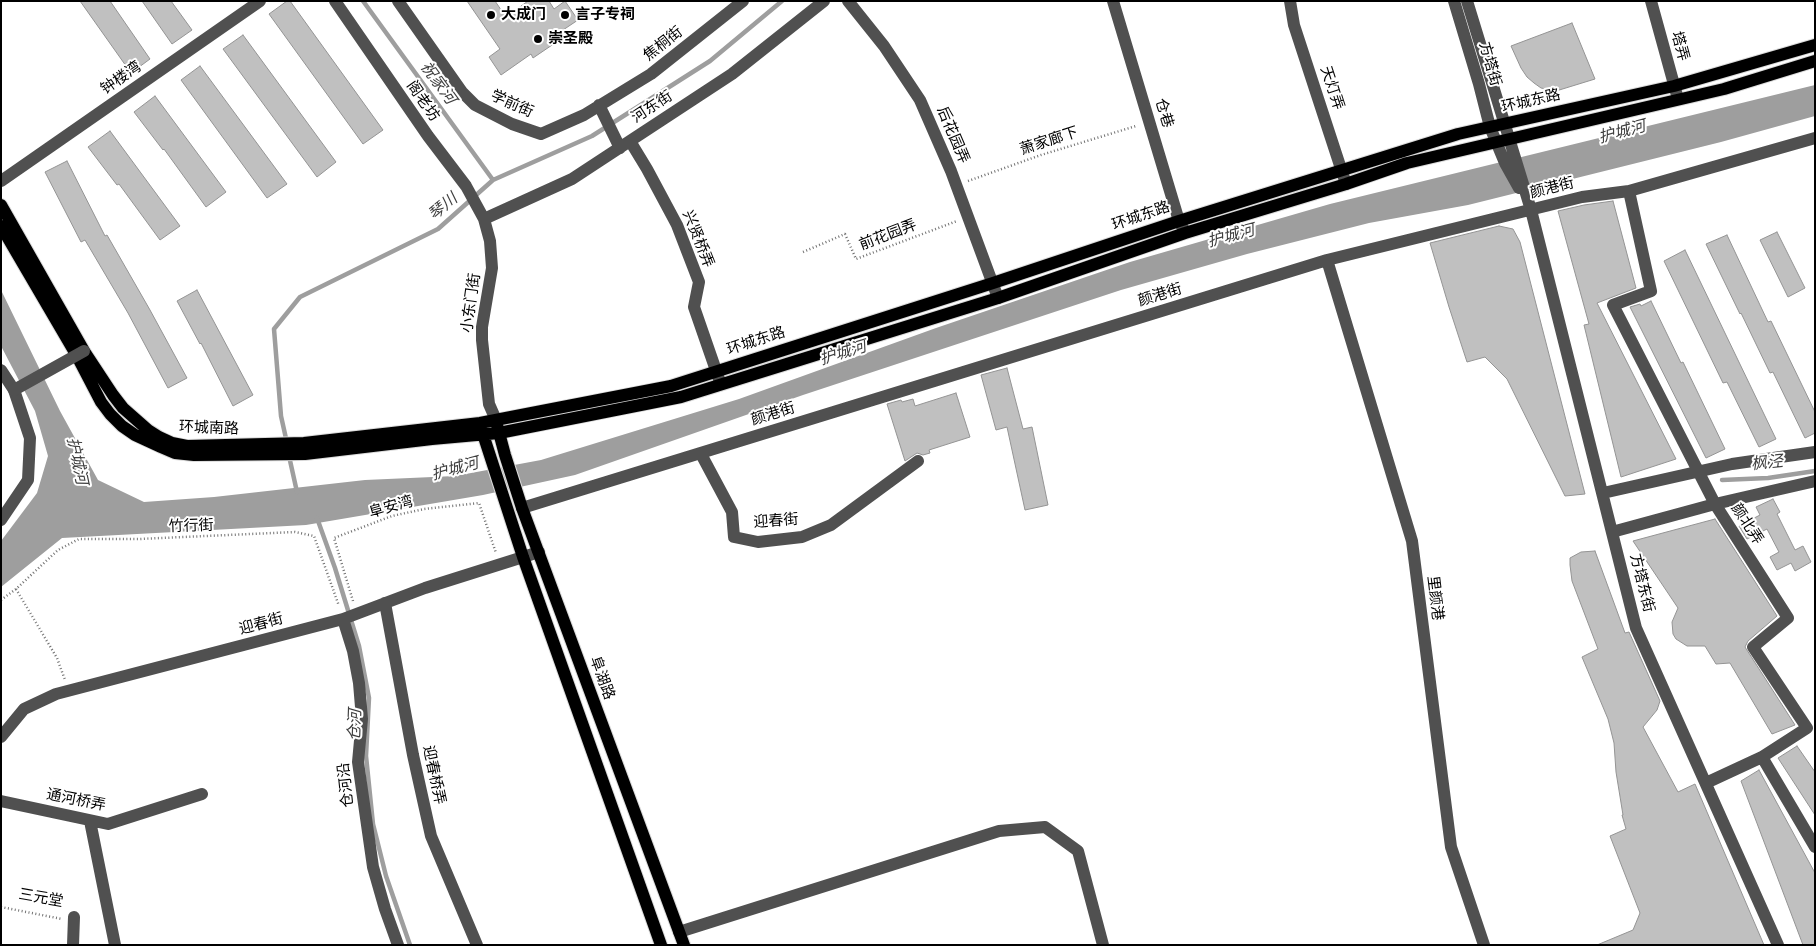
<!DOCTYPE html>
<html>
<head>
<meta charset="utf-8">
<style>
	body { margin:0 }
	#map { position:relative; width:1816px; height:946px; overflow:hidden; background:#fff; font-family:Cabin,sans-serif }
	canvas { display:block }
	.frame { position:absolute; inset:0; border:2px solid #000; pointer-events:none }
</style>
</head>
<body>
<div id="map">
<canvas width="1816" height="946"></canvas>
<div class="frame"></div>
</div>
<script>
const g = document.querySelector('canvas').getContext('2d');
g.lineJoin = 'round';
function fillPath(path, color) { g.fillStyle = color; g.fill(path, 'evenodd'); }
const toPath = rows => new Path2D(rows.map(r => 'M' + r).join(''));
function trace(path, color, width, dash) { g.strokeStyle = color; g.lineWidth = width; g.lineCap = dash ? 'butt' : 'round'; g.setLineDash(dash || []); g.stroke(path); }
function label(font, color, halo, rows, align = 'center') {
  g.font = font + ' Cabin,"Noto Sans SC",sans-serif'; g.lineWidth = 4; g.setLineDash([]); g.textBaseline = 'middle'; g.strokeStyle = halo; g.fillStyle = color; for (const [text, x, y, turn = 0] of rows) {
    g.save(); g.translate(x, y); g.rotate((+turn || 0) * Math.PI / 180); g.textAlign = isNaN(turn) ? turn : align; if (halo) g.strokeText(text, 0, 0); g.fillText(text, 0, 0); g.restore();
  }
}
const water = toPath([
	[1815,85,1815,116,1721,142,1468,205,1369,223,1247,254,1121,290,803,395,575,475,483,495,306,525,62,538,1,587,1,541,37,493,48,456,35,411,1,346,1,290,60,411,98,480,144,502,214,497,365,480,455,476,541,460,739,399,936,328,1130,262,1330,204]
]);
const stream = toPath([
	[363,1,493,180],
	[287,443,281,416,274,329,300,297,438,229,493,180,592,136,710,61,782,1],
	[289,456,297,492],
	[1722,480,1768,478,1815,471],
	[317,518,335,568,359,646,369,698,366,756,373,824,386,876,410,945]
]);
const building = toPath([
	[80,1,110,1,150,59,131,73,80,1],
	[142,1,171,1,192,30,172,44,142,1],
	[287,1,290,1,383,130,363,144,269,14,287,1],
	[467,1,495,1,506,17,528,1,549,1,554,9,565,1,578,20,554,36,558,41,533,58,531,54,501,75,489,57,500,49,467,1],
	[1572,23,1595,79,1556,91,1541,88,1534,83,1527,77,1521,68,1511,46,1572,23],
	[243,35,336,162,317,177,223,49,243,35],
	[200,66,287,184,267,198,181,80,200,66],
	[155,96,226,192,206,207,164,149,163,150,134,112,155,96],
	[110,131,180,226,160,240,119,184,117,185,88,147,110,131],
	[67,161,105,236,107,235,150,310,187,378,168,388,128,313,85,240,81,242,45,172,67,161],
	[1613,201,1636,288,1597,303,1676,459,1621,477,1584,325,1589,324,1558,211,1584,205,1613,201],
	[1499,226,1513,229,1520,242,1585,494,1565,496,1507,379,1485,357,1467,362,1449,307,1430,243,1499,226],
	[1777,232,1805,288,1788,297,1760,240,1777,232],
	[1727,235,1768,322,1771,321,1815,412,1815,433,1805,438,1773,372,1770,373,1741,313,1740,314,1706,244,1727,235],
	[1685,250,1776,439,1759,447,1727,382,1723,383,1664,261,1685,250],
	[197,290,253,395,233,406,201,343,200,344,177,301,197,290],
	[1651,301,1681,363,1683,362,1725,449,1706,458,1630,307,1640,304,1641,306,1651,301],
	[1007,368,1023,429,1032,427,1048,505,1025,510,1007,427,996,430,981,375,1007,368],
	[956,393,970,437,929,450,930,453,923,455,917,453,905,461,887,404,901,400,902,402,913,399,915,406,956,393],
	[1773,499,1780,512,1777,514,1795,550,1803,546,1811,562,1795,571,1791,563,1777,570,1770,557,1779,552,1767,529,1747,539,1739,526,1760,515,1756,507,1773,499],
	[1715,519,1777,616,1748,641,1745,647,1795,725,1772,734,1730,663,1716,664,1705,646,1687,646,1676,639,1673,634,1672,622,1678,608,1633,541,1715,519],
	[1595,551,1625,633,1629,632,1660,701,1657,710,1643,727,1678,792,1695,784,1764,945,1597,945,1633,930,1640,913,1610,836,1626,829,1622,815,1623,815,1616,772,1614,743,1608,719,1582,657,1598,649,1572,581,1570,565,1570,558,1581,552,1595,551],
	[1797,746,1815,772,1815,815,1778,758,1797,746],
	[1759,770,1815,873,1815,945,1803,945,1741,781,1759,770]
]);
const path = toPath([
	[968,181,1041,155,1136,126],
	[803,252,845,234,856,259,957,221],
	[16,589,57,658,65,680],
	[1,600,16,589,58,550,79,539,139,539,295,532,314,536,339,606],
	[353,601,334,538,392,516,424,509,479,503,496,553],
	[1,907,62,919]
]);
const minor = toPath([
	[335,1,428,136,466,186,484,219,490,241,492,268,482,327,482,340,489,404,496,420],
	[398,1,462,92,475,105,512,124,541,134,584,115,651,74,743,1],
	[848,1,884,46,920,100,951,171,998,298],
	[1113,1,1179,221,1184,230],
	[1290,1,1294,25,1346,184],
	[1454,1,1479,84,1490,127,1505,163,1519,188],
	[1467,1,1531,210,1636,628,1778,945],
	[1651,1,1678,99],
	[599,105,620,148],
	[630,141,647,169,677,225,699,282,694,307,720,382],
	[1,181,260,1],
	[1629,191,1651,291,1613,305,1715,504,1788,618,1753,647,1807,728,1762,757,1815,847],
	[484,219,572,179,732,74,824,1],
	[1327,260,1412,541,1451,847,1484,945],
	[1,370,14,390,30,438,28,480,1,520],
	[701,454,732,512,734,537,758,542,802,537,831,525,918,461],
	[1603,493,1732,464,1815,452],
	[522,508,1327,260,1582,197,1629,191,1815,138],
	[1612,532,1715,504,1815,481],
	[385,603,413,755,431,836,477,945],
	[343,619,353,651,359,683,362,719,358,762,373,867,385,909,398,945],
	[1,737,24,709,56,694,343,619,425,588,539,552],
	[1706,783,1762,757],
	[1,801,108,824,202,794],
	[90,821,115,945],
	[679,932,999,831,1045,827,1078,851,1103,945],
	[73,945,74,917]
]);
const major = toPath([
	[1,205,84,351,113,395,123,408,148,430,159,437,172,443,187,446,304,443,480,423,671,386,993,283,1179,221,1458,134,1674,86,1815,45],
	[1,226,77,356,101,402,110,414,122,426,135,435,161,447,175,453,194,455,305,454,432,439,499,433,681,397,998,298,1185,233,1346,184,1407,163,1724,89,1815,61],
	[497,425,505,455,522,508,684,945],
	[481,428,523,557,661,945]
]);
const minorBridge = toPath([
	[14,390,84,351]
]);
const markers = [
	[491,15,5,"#000"],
	[565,15,5,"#000"],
	[538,39,5,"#000"]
];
const poiNames = [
	["大成门",501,15],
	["言子专祠",575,15],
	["崇圣殿",548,39]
];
const streetNames = [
	["焦桐街",663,44,-38],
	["塔弄",1680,46,75],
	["方塔街",1490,64,74],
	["钟楼湾",121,78,-35],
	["天灯弄",1332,88,72],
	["阁老坊",423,101,55],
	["环城东路",1531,101,-13],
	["学前街",512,104,24],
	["河东街",652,107,-33],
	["仓巷",1164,113,73],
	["后花园弄",953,135,67],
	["萧家廊下",1049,141,-18],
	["颜港街",1552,188,-14],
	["环城东路",1141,216,-19],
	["前花园弄",888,235,-21],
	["兴贤桥弄",698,239,68],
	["颜港街",1160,295,-17],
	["小东门街",471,303,-82],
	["环城东路",756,341,-18],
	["颜港街",773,414,-17],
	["环城南路",209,428,2],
	["阜安湾",391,507,-16],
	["迎春街",776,521,-4],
	["颜北弄",1747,524,57],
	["竹行街",191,526,-2],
	["方塔东街",1642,583,76],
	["里颜港",1435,598,83],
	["迎春街",261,624,-15],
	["阜湖路",602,678,70],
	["迎春桥弄",434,775,78],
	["仓河沿",346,785,-96],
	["通河桥弄",76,800,11],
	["三元堂",41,898,10]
];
const waterNames = [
	["祝家河",438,83,54],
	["护城河",1622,132,-15],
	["琴川",443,207,-40],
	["护城河",1231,236,-15],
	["护城河",843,353,-17],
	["护城河",77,461,78],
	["枫泾",1767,463,-6],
	["护城河",455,469,-15],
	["仓河",355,725,-88]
];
fillPath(water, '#9e9e9e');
trace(stream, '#9e9e9e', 4.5);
fillPath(building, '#c0c0c0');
trace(building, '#949494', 1);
trace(major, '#dbdbdb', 14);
trace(path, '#727272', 2.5, [1, 2.5]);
trace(minor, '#505050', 12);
trace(major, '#000', 12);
trace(minorBridge, '#505050', 12);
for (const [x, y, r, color] of markers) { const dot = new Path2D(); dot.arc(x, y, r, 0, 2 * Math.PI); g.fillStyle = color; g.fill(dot); trace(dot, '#fff', 2); }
label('bold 15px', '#000', '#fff', poiNames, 'left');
label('15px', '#000', '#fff', streetNames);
label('italic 16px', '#3f3f3f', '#fff', waterNames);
</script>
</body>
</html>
